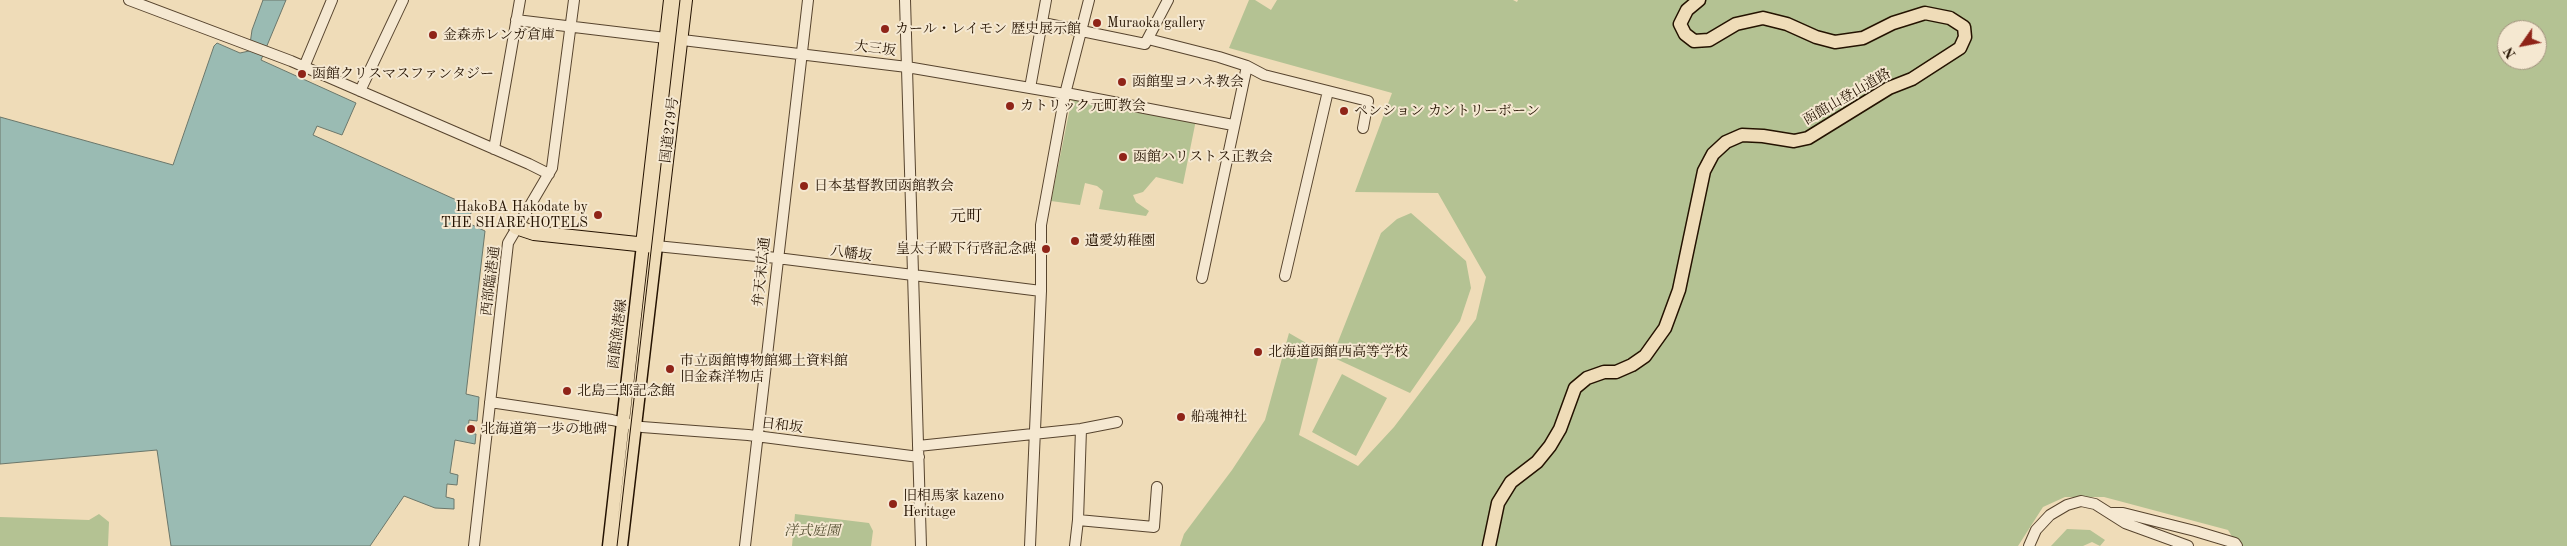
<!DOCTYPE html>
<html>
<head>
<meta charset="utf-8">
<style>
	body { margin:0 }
	#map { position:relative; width:2567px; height:546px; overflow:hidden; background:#efdcb8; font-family:"Old Standard TT",serif }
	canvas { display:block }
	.north { position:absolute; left:2497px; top:20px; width:50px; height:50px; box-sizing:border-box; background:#f5e8d1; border:1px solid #a1927d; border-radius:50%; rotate:237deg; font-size:14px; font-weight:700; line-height:20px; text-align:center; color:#241200 }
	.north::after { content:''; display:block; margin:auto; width:18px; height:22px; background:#8f2418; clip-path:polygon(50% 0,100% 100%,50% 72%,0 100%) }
</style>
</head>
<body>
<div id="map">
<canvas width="2567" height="546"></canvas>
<div class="north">N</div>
</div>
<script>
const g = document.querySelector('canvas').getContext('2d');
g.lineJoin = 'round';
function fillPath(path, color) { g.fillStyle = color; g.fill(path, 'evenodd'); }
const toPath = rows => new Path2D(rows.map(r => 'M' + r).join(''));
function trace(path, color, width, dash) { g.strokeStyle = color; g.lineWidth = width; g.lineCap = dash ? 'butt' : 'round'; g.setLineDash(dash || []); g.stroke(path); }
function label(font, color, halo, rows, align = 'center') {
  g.font = font + ' "Old Standard TT","Noto Serif JP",serif'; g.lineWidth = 4; g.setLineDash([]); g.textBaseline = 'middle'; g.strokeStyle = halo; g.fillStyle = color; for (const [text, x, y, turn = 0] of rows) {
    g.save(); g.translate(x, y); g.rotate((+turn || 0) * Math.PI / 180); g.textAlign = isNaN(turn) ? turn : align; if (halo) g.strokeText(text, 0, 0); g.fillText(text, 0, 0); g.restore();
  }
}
const green = toPath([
	[1249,0,1255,0,1271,10,1277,0,1513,0,1517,2,1518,0,2567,0,2567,546,2238,546,2228,530,2104,497,2065,497,2043,507,2018,546,1180,546,1184,534,1232,470,1265,420,1289,333,1320,351,1299,435,1358,466,1394,427,1476,319,1486,277,1438,193,1355,192,1392,93,1229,48],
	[2507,30,2537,30,2537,60,2507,60],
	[1072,98,1196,120,1183,184,1156,177,1143,192,1133,195,1136,202,1149,211,1146,216,1099,209,1103,191,1097,186,1085,183,1080,205,1051,201],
	[1411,213,1466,261,1471,288,1460,321,1410,393,1332,357,1381,233,1397,219],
	[1342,374,1387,398,1356,456,1312,432],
	[99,514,109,522,108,546,0,546,0,517,89,520],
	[795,514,869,523,873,531,871,546,792,546],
	[2067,529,2090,530,2105,540,2100,546,2092,542,2083,546,2051,546]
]);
const water = toPath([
	[263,0,286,0,261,60,356,103,342,135,317,126,313,135,474,208,466,222,485,231,466,394,479,397,477,421,469,420,468,433,476,434,475,444,455,440,450,473,458,475,457,485,447,484,446,497,454,499,454,509,435,508,404,496,370,546,171,546,157,450,0,464,0,117,173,165,214,46,217,43,240,53,249,51,252,30,263,0]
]);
const minor = toPath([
	[129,0,291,61,529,164,549,174],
	[905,0,921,546],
	[516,20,907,67,1065,94],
	[1043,23,1145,44,1168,0],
	[1148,39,1219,57,1247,66,1264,75,1328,91,1285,276],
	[304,67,332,0],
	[1030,88,1046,0],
	[360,91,403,0],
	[1328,91,1368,101,1363,128],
	[1066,93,1233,125],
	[494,149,520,0],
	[656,246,777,258,1041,291],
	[1202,278,1247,66],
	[490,402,612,420,642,427,748,435,919,457],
	[918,446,1081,429,1117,422],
	[2112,513,2123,513,2195,531,2235,543,2237,546],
	[1078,520,1154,527,1157,487],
	[474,546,508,243,552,168,574,0],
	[745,546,808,0],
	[1030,546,1041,291,1041,225,1065,94,1089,0],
	[1075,546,1078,520,1081,429],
	[2029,546,2036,530,2050,515,2067,505,2081,501,2095,504,2125,523,2188,546]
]);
const major = toPath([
	[609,546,643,245],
	[621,546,656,246],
	[1489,546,1498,503,1511,482,1537,462,1550,446,1560,429,1575,388,1587,378,1604,372,1616,372,1632,365,1645,356,1665,328,1679,290,1704,171,1713,154,1726,142,1742,135,1763,136,1794,141,1808,138,1889,88,1912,79,1960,48,1965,37,1964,27,1950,18,1925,13,1893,23,1863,38,1835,42,1816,37,1787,24,1763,18,1736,24,1709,40,1694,41,1685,34,1680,24,1687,10,1699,0]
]);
const highway = toPath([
	[516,227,534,233,656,246,685,0],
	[643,245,671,0]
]);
const tram = toPath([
	[617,546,680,0]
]);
const markers = [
	[1097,23,5,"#8f2418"],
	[885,29,5,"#8f2418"],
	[433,35,5,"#8f2418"],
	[302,74,5,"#8f2418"],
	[1122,82,5,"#8f2418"],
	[1010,106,5,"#8f2418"],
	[1344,111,5,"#8f2418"],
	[1123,157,5,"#8f2418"],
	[804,186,5,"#8f2418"],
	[598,215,5,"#8f2418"],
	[1075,241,5,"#8f2418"],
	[1046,249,5,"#8f2418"],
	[1258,352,5,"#8f2418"],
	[670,369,5,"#8f2418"],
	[567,391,5,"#8f2418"],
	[1181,417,5,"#8f2418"],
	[471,429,5,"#8f2418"],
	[893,504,5,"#8f2418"]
];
const poiNames = [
	["Muraoka gallery",1107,23],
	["カール・レイモン 歴史展示館",895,29],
	["金森赤レンガ倉庫",443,35],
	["函館クリスマスファンタジー",312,74],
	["函館聖ヨハネ教会",1132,82],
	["カトリック元町教会",1020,106],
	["ペンション カントリーボーン",1354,111],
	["函館ハリストス正教会",1133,157],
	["日本基督教団函館教会",814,186],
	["HakoBA Hakodate by",588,207,"right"],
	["THE SHARE HOTELS",588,223,"right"],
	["遺愛幼稚園",1085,241],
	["皇太子殿下行啓記念碑",1036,249,"right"],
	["北海道函館西高等学校",1268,352],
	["市立函館博物館郷土資料館",680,361],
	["旧金森洋物店",680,377],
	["北島三郎記念館",577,391],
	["船魂神社",1191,417],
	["北海道第一歩の地碑",481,429],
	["旧相馬家 kazeno",903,496],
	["Heritage",903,512]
];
const streetNames = [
	["大三坂",875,49,7],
	["函館山登山道路",1847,97,-30],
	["国道279号",670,130,-83],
	["八幡坂",851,254,8],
	["弁天末広通",762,272,-84],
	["西部臨港通",491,281,-83],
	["函館漁港線",618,334,-83],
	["日和坂",782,426,7]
];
const parkNames = [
	["洋式庭園",812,531]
];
const quarterNames = [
	["元町",966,217]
];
fillPath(green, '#b4c293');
fillPath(water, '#9abbb3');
trace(water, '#6b776b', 1);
trace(minor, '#57442e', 12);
trace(major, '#241200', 15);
trace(highway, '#241200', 16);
trace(minor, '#f5e8d1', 10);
trace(major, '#efdcb8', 12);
trace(highway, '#efdcb8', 14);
trace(tram, '#241200', 1);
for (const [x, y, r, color] of markers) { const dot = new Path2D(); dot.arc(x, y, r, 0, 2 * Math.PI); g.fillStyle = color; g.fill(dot); trace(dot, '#f5e8d1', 2); }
label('14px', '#241200', '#f5e8d1', poiNames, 'left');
label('14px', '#241200', '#f5e8d1', streetNames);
label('italic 14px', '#565033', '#f5e8d1', parkNames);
label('16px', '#241200', '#f5e8d1', quarterNames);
</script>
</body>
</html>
